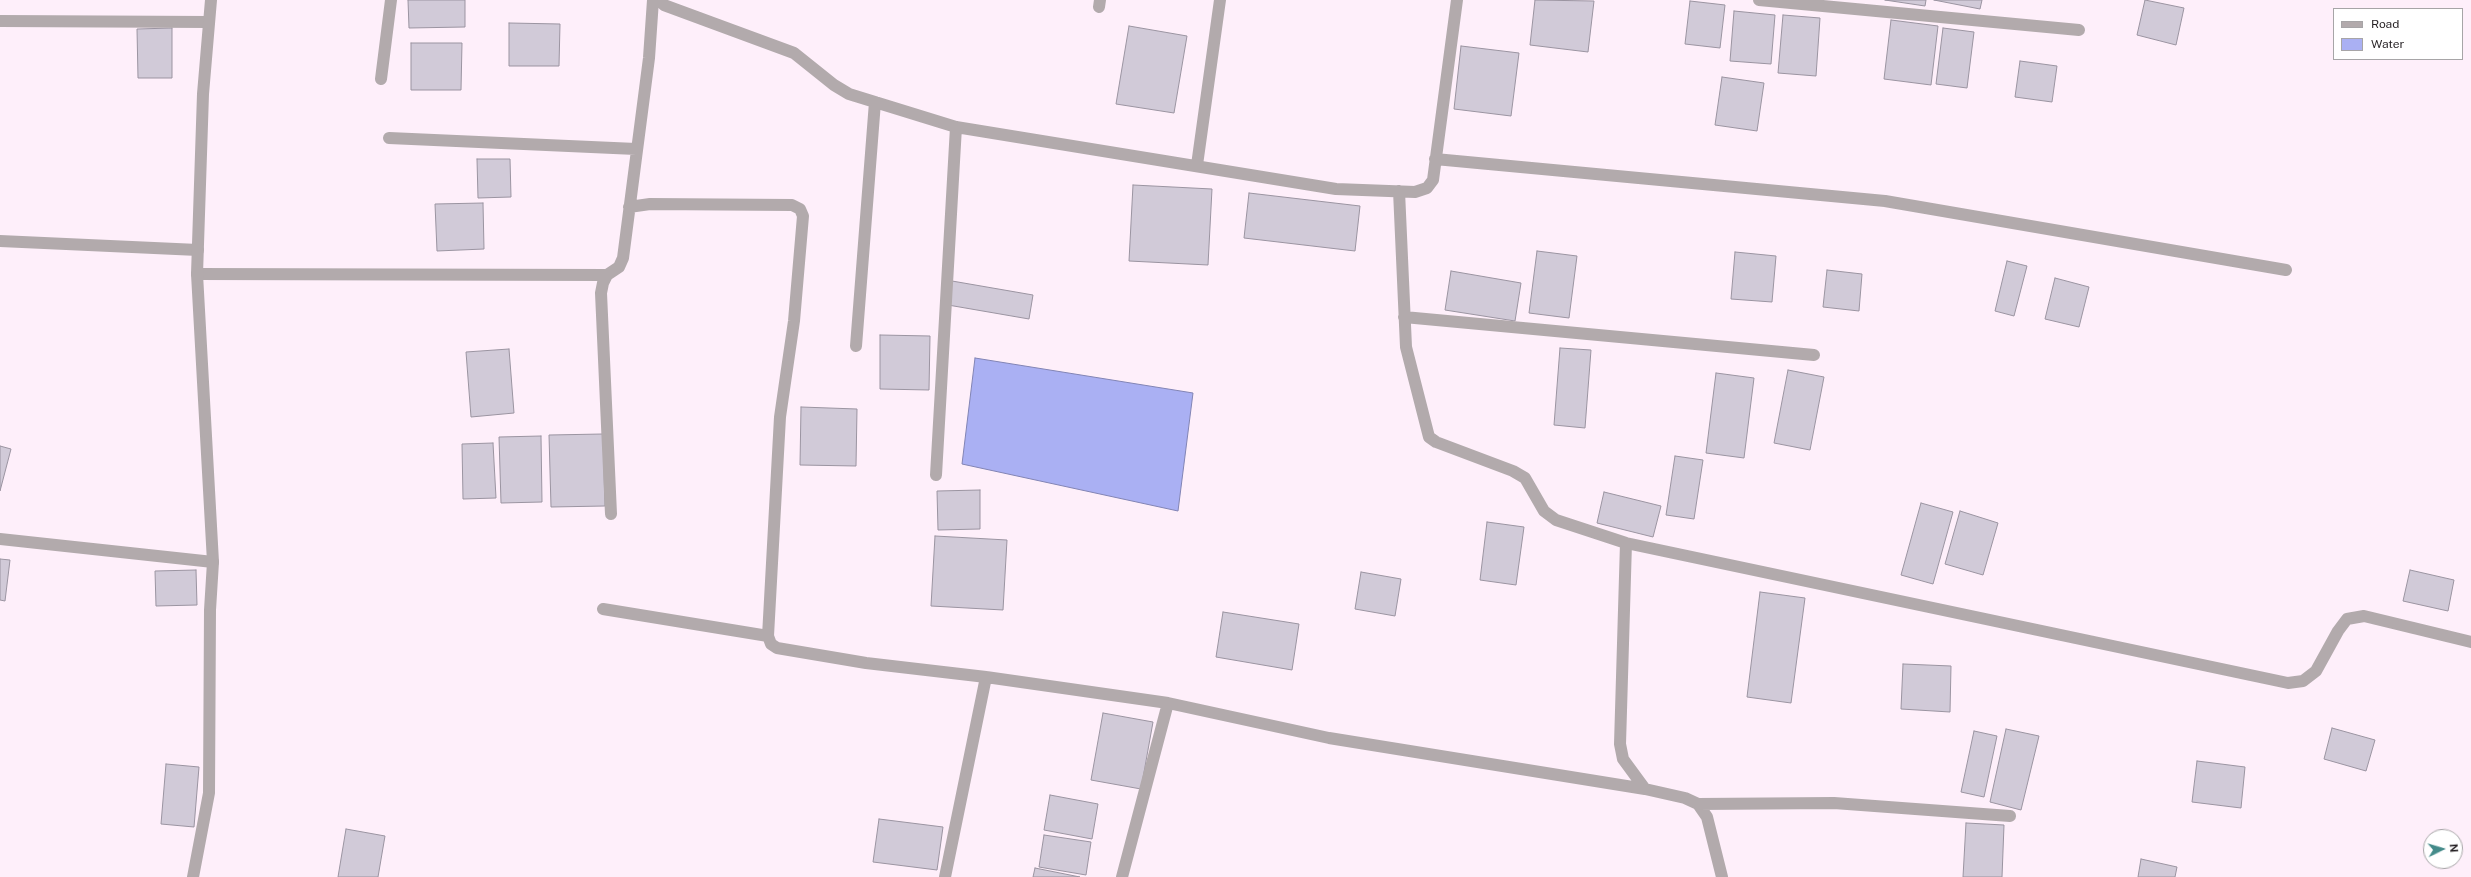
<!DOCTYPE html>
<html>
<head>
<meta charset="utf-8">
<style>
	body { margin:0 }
	#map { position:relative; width:2471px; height:877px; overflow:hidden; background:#feeffa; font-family:"Public Sans",sans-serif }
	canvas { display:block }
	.legend { position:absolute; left:2333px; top:8px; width:130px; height:52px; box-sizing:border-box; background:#fff; border:1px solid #a7a5a7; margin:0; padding:5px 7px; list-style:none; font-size:12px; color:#241f22 }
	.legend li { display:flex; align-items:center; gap:8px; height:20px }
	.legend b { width:20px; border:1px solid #a7a5a7 }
	.north { position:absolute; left:2423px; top:829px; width:40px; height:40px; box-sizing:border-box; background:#fff; border:1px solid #a7a5a7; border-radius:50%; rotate:85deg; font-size:11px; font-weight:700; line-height:16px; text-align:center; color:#241f22 }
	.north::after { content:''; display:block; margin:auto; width:14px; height:18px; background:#448b8a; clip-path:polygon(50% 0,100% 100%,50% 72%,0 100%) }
</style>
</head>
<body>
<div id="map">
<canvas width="2471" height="877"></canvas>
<ul class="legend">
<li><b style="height:5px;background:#b2aaac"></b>Road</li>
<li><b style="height:11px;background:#aab0f3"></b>Water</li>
</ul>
<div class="north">N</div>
</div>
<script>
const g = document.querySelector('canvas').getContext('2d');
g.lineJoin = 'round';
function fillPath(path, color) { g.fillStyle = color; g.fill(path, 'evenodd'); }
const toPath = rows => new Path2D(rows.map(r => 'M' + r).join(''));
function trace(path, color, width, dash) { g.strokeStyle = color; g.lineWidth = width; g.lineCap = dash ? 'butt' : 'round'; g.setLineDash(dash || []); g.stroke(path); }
const water = toPath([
	[975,358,1193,393,1178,511,962,464,975,358]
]);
const building = toPath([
	[408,0,465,0,465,27,409,28,408,0],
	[1535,0,1594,1,1588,52,1530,45,1535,0],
	[1885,0,1926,0,1925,6,1885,0],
	[1934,0,1982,0,1980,9,1934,0],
	[2145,0,2184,8,2176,45,2137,35,2145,0],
	[1690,1,1725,5,1720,48,1685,44,1690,1],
	[1734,11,1775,15,1771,64,1730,61,1734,11],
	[1783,15,1820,18,1816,76,1778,73,1783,15],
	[1891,20,1938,26,1931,85,1884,79,1891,20],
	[509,23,560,24,559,66,509,66,509,23],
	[1129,26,1187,36,1174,113,1116,104,1129,26],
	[172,28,172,78,138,78,137,29,172,28],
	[1943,28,1974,32,1967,88,1936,84,1943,28],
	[411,43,462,43,461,90,411,90,411,43],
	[1461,46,1519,53,1511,116,1454,109,1461,46],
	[2020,61,2057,66,2052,102,2015,97,2020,61],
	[1722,77,1764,83,1757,131,1715,125,1722,77],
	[477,159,510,159,511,197,478,198,477,159],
	[1133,185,1212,189,1208,265,1129,261,1133,185],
	[1249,193,1360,206,1355,251,1244,238,1249,193],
	[483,203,484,249,437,251,435,204,483,203],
	[1537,251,1577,256,1569,318,1529,313,1537,251],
	[1735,252,1776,256,1772,302,1731,299,1735,252],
	[2007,261,2027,266,2014,316,1995,311,2007,261],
	[1827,270,1862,274,1859,311,1823,307,1827,270],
	[1451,271,1521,283,1515,321,1445,310,1451,271],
	[2055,278,2089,287,2079,327,2045,319,2055,278],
	[952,281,1033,295,1029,319,948,305,952,281],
	[880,335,930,336,929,390,880,389,880,335],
	[1560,348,1591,350,1585,428,1554,425,1560,348],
	[509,349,514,413,471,417,466,352,509,349],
	[1788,370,1824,377,1810,450,1774,443,1788,370],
	[1716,373,1754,378,1744,458,1706,453,1716,373],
	[801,407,857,409,856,466,800,465,801,407],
	[603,434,605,506,551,507,549,435,603,434],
	[541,436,542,502,501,503,499,437,541,436],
	[493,443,496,498,463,499,462,444,493,443],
	[0,446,11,449,0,491,0,446],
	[1675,456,1703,460,1694,519,1666,515,1675,456],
	[980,490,980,529,938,530,937,491,980,490],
	[1604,492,1661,506,1653,537,1597,523,1604,492],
	[1921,503,1953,512,1933,584,1901,575,1921,503],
	[1960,511,1998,523,1983,575,1945,564,1960,511],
	[1487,522,1524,527,1516,585,1480,580,1487,522],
	[935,536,1007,540,1003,610,931,606,935,536],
	[0,559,10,560,5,601,0,600,0,559],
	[196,570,197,605,156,606,155,571,196,570],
	[2410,570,2454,580,2448,611,2403,601,2410,570],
	[1361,572,1401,579,1395,616,1355,609,1361,572],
	[1760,592,1805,598,1791,703,1747,697,1760,592],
	[1223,612,1299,624,1292,670,1216,657,1223,612],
	[1903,664,1951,666,1950,712,1901,709,1903,664],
	[1103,713,1153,722,1141,789,1091,780,1103,713],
	[2332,728,2375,740,2366,771,2324,759,2332,728],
	[2006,729,2039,736,2021,810,1990,802,2006,729],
	[1974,731,1997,736,1984,797,1961,792,1974,731],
	[2197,761,2245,767,2241,808,2192,802,2197,761],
	[166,764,199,767,194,827,161,824,166,764],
	[1050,795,1098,804,1092,839,1044,830,1050,795],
	[879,819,943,827,937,870,873,862,879,819],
	[1966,823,2004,825,2002,877,1963,877,1966,823],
	[346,829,385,836,378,877,338,877,346,829],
	[1044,835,1091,842,1086,875,1039,867,1044,835],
	[2141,859,2177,867,2175,877,2138,877,2141,859],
	[1035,868,1080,877,1033,877,1035,868]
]);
const minor = toPath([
	[659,0,664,5,794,53,834,85,849,94,956,127,1336,189,1415,192,1427,188,1433,180,1457,0],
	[1759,0,2079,30],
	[1099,7,1100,0],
	[0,21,209,22],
	[381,79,391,0],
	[389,138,636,149],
	[1435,159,1885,201,2286,270],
	[1197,165,1220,0],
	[1399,191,1406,347,1429,437,1436,442,1513,471,1525,478,1544,511,1556,520,1626,543,2288,683,2303,681,2316,671,2338,631,2347,619,2364,616,2471,642],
	[629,207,650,204,792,205,800,209,803,216,794,321,780,417,768,636,771,644,777,648,866,663,986,677,1168,703,1329,738,1645,789],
	[0,241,198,250],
	[197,274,607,275],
	[1404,317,1814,355],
	[856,346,875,102],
	[936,475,956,127],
	[611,514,601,293,603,283,607,275,619,267,623,258,649,58,653,0],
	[0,539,213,562],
	[1626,543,1620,744,1623,759,1645,789,1685,798,1698,804,1707,817,1722,877],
	[603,609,768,636],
	[1698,804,1834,803,2010,816],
	[945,877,986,677],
	[1122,877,1168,703]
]);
const tertiary = toPath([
	[193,877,209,793,210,610,213,562,197,274,203,94,211,0]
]);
fillPath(water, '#aab0f3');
trace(water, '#8284b4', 1);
fillPath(building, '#d1cad8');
trace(building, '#9b94a1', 1);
trace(minor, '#b2aaac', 12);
trace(tertiary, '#b2aaac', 12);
</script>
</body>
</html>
